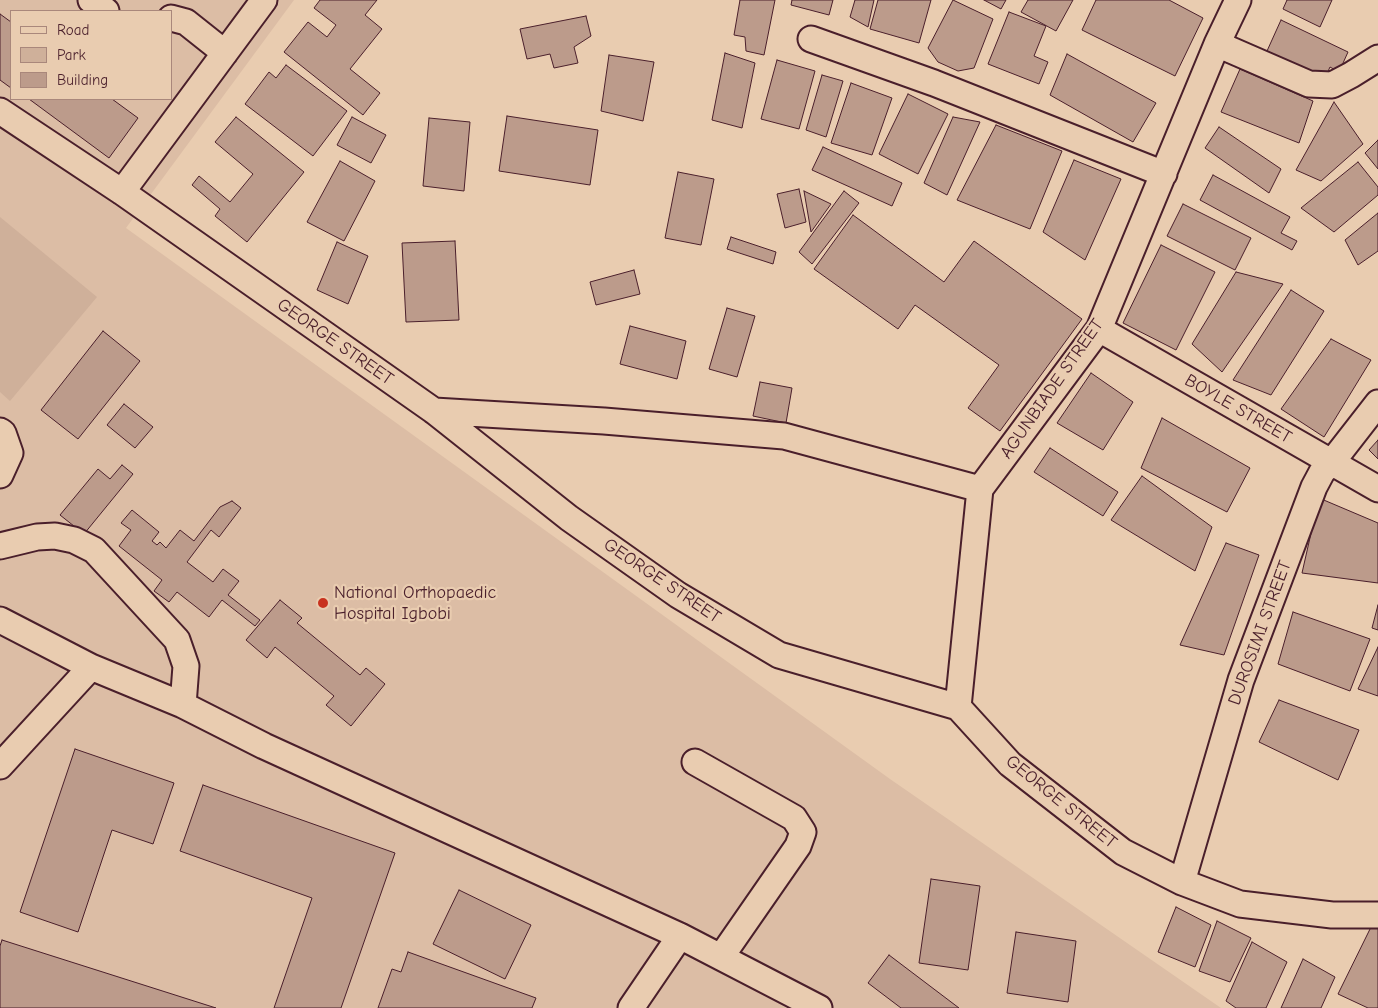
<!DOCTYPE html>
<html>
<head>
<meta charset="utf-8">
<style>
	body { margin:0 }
	#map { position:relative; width:1378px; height:1008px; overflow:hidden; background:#e9ccb0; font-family:"Comic Neue",sans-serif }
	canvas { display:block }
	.legend { position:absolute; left:10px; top:10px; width:162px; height:90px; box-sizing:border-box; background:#e9ccb0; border:1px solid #a9877b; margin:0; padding:6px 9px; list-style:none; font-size:15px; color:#4a1f2b }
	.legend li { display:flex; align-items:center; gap:10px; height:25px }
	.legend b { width:25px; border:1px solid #a9877b }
</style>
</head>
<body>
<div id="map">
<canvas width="1378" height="1008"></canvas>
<ul class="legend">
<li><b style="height:6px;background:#e9ccb0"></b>Road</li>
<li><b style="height:14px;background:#cfb09a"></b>Park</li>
<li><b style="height:14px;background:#bc9b8b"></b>Building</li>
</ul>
</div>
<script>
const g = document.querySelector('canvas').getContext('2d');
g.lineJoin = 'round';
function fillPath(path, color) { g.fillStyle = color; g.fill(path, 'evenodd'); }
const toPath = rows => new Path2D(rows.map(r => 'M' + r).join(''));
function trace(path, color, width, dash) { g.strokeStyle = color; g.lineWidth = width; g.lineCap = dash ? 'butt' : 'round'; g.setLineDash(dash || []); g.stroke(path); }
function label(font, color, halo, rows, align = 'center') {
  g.font = font + ' "Comic Neue",sans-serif'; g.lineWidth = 4.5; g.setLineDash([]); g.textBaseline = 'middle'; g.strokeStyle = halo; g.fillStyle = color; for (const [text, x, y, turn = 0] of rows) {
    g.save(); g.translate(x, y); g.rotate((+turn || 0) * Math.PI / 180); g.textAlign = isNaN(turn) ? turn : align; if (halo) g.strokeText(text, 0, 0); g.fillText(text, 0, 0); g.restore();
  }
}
const built = toPath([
	[0,0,294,0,126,228,890,779,1221,1008,0,1008],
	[11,11,171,11,171,99,11,99]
]);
const green = toPath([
	[0,217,97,297,10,401,0,392]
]);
const building = toPath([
	[320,0,377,0,365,15,382,29,350,69,380,93,363,115,284,52,308,22,327,37,336,25,314,8,320,0],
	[740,0,775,0,764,55,746,51,745,37,734,35,740,0],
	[792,0,833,0,829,15,791,5,792,0],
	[855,0,874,0,868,27,850,17,855,0],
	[878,0,931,0,919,43,870,29,878,0],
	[953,0,993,19,974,68,958,71,938,62,928,48,953,0],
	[984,0,1006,0,1001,9,984,0],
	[1028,0,1073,0,1056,31,1021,12,1028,0],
	[1096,0,1169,0,1203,18,1175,76,1082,30,1096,0],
	[1287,0,1332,0,1320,27,1283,9,1287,0],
	[1009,12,1046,26,1034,56,1048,62,1039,84,988,64,1009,12],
	[0,14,11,22,11,88,0,80,0,14],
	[586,16,591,36,574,47,578,63,554,68,550,54,527,59,520,29,586,16],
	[1281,20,1348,52,1339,72,1330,67,1325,78,1267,51,1281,20],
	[725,53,755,63,742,128,712,120,725,53],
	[1067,54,1156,103,1133,142,1050,95,1067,54],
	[609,55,654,62,643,121,601,111,609,55],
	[777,60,815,71,799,129,761,119,777,60],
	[286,65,347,111,313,156,245,104,269,72,276,78,286,65],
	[1240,69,1313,101,1299,143,1221,112,1240,69],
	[822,75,843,81,826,137,806,130,822,75],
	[851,83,892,98,872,155,831,143,851,83],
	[908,94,948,114,918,174,879,154,908,94],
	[29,99,112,99,138,118,109,158,29,99],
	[1334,102,1363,144,1321,181,1296,170,1334,102],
	[507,116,598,130,590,185,499,171,507,116],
	[236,117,304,172,247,242,215,216,220,209,192,185,199,176,230,202,253,174,215,142,236,117],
	[352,117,386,135,371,163,337,145,352,117],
	[953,117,980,122,947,195,924,183,953,117],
	[429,118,470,122,464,191,423,186,429,118],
	[996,125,1062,151,1030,229,957,200,996,125],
	[1219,127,1281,169,1269,193,1205,148,1219,127],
	[1378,140,1378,169,1365,153,1378,140],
	[823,147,902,183,892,206,812,170,823,147],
	[1074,160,1121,179,1085,260,1043,232,1074,160],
	[340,161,375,181,344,241,307,222,340,161],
	[1358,162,1378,187,1378,195,1334,232,1301,208,1358,162],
	[678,172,714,179,701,245,665,238,678,172],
	[1213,175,1290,217,1281,233,1297,241,1292,250,1200,200,1213,175],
	[799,189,806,222,785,228,777,194,799,189],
	[804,191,831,204,811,232,804,191],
	[844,191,859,203,812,264,799,252,844,191],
	[1183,204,1251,238,1235,270,1167,236,1183,204],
	[1378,213,1378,251,1358,265,1345,240,1378,213],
	[853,215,944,282,974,241,1082,319,1000,431,968,408,999,365,915,305,898,329,814,269,853,215],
	[731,237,776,252,773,264,727,249,731,237],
	[455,241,459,320,406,322,402,243,455,241],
	[337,242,368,256,348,304,317,290,337,242],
	[1161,245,1215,272,1176,350,1123,323,1161,245],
	[634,270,640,294,596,305,590,282,634,270],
	[1236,272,1283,284,1222,372,1192,344,1236,272],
	[1291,290,1324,311,1271,395,1233,380,1291,290],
	[727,308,755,316,737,377,709,369,727,308],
	[630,326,686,341,677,379,620,364,630,326],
	[103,331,140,361,78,439,41,410,103,331],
	[1331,339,1371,360,1324,437,1281,409,1331,339],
	[1091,373,1133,402,1103,450,1057,423,1091,373],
	[760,382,792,388,786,423,753,416,760,382],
	[124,404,153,427,135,448,107,425,124,404],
	[1162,418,1250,468,1227,512,1141,468,1162,418],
	[1378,440,1378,459,1369,450,1378,440],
	[1050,448,1118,492,1103,516,1034,472,1050,448],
	[122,465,133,474,84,534,60,515,98,469,110,479,122,465],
	[1142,476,1212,527,1195,571,1111,520,1142,476],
	[1319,498,1378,523,1378,583,1302,573,1319,498],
	[232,501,241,508,219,537,211,530,187,562,213,582,223,569,239,581,228,595,260,620,255,626,222,600,209,617,177,592,169,602,154,591,162,580,119,546,131,530,121,523,132,510,159,532,152,541,157,545,160,542,166,548,180,530,194,541,220,507,232,501],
	[1226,543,1259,555,1224,655,1180,645,1226,543],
	[280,600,302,618,297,623,360,675,366,668,385,684,351,726,326,705,334,696,275,647,267,658,246,640,280,600],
	[1378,605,1378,630,1372,628,1378,605],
	[1293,612,1370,639,1350,691,1278,664,1293,612],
	[1378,647,1378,696,1358,689,1378,647],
	[1279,700,1359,730,1338,780,1259,742,1279,700],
	[75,749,174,783,153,844,112,830,78,932,20,912,75,749],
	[203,785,395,853,341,1008,274,1008,312,898,180,851,203,785],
	[931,879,980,886,968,970,919,963,931,879],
	[459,890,531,925,505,979,433,944,459,890],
	[1176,907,1211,925,1195,967,1158,952,1176,907],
	[1217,921,1251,938,1230,982,1199,971,1217,921],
	[1372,925,1378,928,1378,1008,1368,1008,1338,994,1372,925],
	[1016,932,1076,941,1068,1002,1007,993,1016,932],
	[2,940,216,1008,0,1008,0,946,2,940],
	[1252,942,1287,962,1266,1008,1236,1008,1226,1001,1252,942],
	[408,952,536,998,532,1008,378,1008,392,969,401,972,408,952],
	[889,955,959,1008,901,1008,868,983,889,955],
	[1303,959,1335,977,1321,1008,1281,1008,1303,959]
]);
const minor = toPath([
	[91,0,106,11],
	[171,18,186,22,225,53],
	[811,39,934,83,1164,174],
	[1217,44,1309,84,1332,85,1351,75,1378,58],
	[0,111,122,192,434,411,569,518,678,595,779,655,958,707,1010,764,1123,852,1182,882,1240,904,1332,915,1378,915],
	[122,192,264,0],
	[1099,329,1378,489],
	[434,411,604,421,784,436,980,489],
	[0,431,3,433,10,453,0,475],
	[0,546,37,537,55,536,74,540,94,550,177,640,186,666,183,705],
	[0,620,91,667],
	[958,707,980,489,1099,329,1217,44,1238,0],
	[695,762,794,818,803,832,798,846,721,957],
	[0,766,91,667,183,705,264,746,680,936,819,1008],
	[1182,882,1241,680,1314,487,1322,472,1332,462,1378,403],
	[631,1008,680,936]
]);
const markers = [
	[323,603,6,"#c8321e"]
];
const streetNames = [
	["GEORGE STREET",335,342,35],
	["AGUNBIADE STREET",1052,389,-55],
	["BOYLE STREET",1238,409,30],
	["GEORGE STREET",662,581,34],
	["DUROSIMI STREET",1260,633,-70],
	["GEORGE STREET",1061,802,39]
];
const poiNames = [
	["National Orthopaedic",334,593],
	["Hospital Igbobi",334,614]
];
fillPath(built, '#dcbda5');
fillPath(green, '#cfb09a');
fillPath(building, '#bc9b8b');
trace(building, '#4a1f2b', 1);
trace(minor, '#4a1f2b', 29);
trace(minor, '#e9ccb0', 25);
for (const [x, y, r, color] of markers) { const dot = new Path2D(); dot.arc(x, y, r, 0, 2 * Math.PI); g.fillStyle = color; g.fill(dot); trace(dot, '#e9ccb0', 2); }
label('18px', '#4a1f2b', '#e9ccb0', streetNames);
label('18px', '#4a1f2b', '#e9ccb0', poiNames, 'left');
</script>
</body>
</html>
